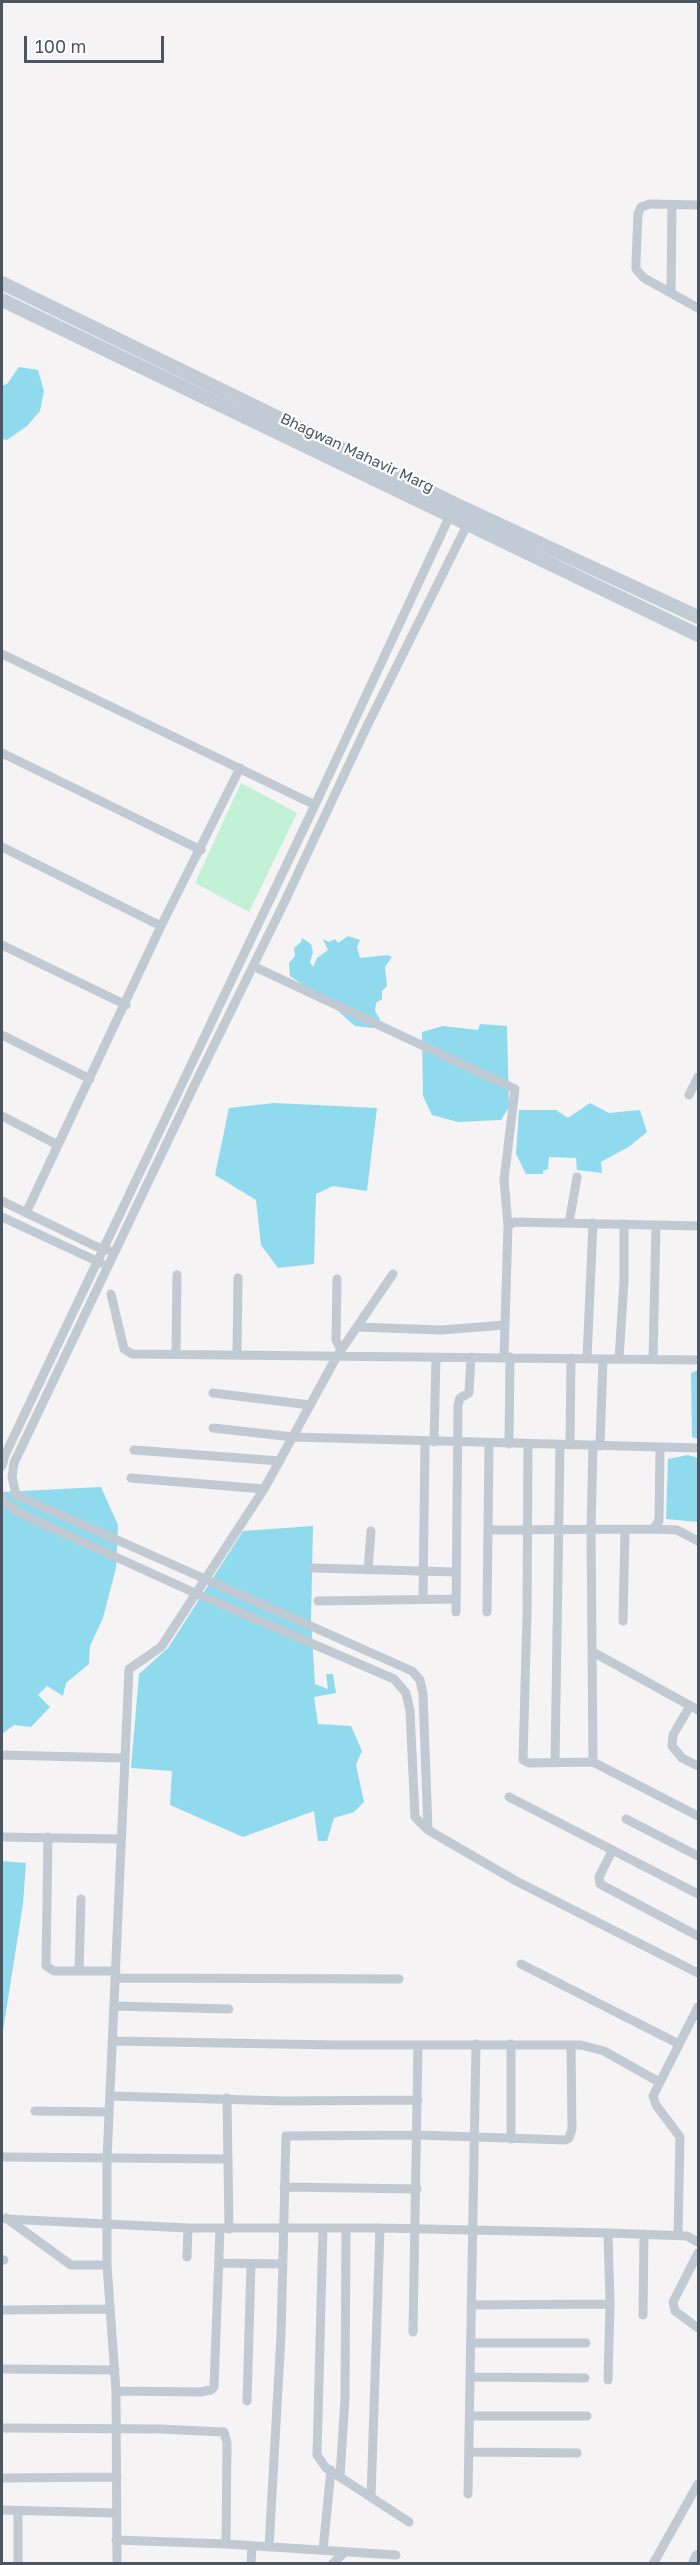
<!DOCTYPE html>
<html>
<head>
<meta charset="utf-8">
<style>
	body { margin:0 }
	#map { position:relative; width:700px; height:2565px; overflow:hidden; background:#f5f3f3; font-family:"Golos Text",sans-serif }
	canvas { display:block }
	.frame { position:absolute; inset:0; border:3px solid #4a5661; pointer-events:none }
	.scale { position:absolute; left:24px; top:36px; width:140px; height:27px; box-sizing:border-box; border:3px solid #4a5661; border-top:0; padding-left:8px; font-size:18px; line-height:21px; white-space:nowrap; color:#4a5661; -webkit-text-stroke:4px #fff; paint-order:stroke }
</style>
</head>
<body>
<div id="map">
<canvas width="700" height="2565"></canvas>
<div class="frame"></div>
<div class="scale">100 m</div>
</div>
<script>
const g = document.querySelector('canvas').getContext('2d');
g.lineJoin = 'round';
function fillPath(path, color) { g.fillStyle = color; g.fill(path, 'evenodd'); }
const toPath = rows => new Path2D(rows.map(r => 'M' + r).join(''));
function trace(path, color, width, dash) { g.strokeStyle = color; g.lineWidth = width; g.lineCap = dash ? 'butt' : 'round'; g.setLineDash(dash || []); g.stroke(path); }
function label(font, color, halo, rows, align = 'center') {
  g.font = font + ' "Golos Text",sans-serif'; g.lineWidth = 4.5; g.setLineDash([]); g.textBaseline = 'middle'; g.strokeStyle = halo; g.fillStyle = color; for (const [text, x, y, turn = 0] of rows) {
    g.save(); g.translate(x, y); g.rotate((+turn || 0) * Math.PI / 180); g.textAlign = isNaN(turn) ? turn : align; if (halo) g.strokeText(text, 0, 0); g.fillText(text, 0, 0); g.restore();
  }
}
const green = toPath([
	[241,783,297,813,249,912,195,883]
]);
const water = toPath([
	[19,367,38,370,44,391,40,411,27,426,7,440,2,439,2,386,7,384],
	[348,936,360,940,357,947,360,958,387,955,392,957,385,967,387,986,382,991,382,999,376,1003,375,1011,380,1019,373,1028,355,1026,329,1003,290,976,289,963,295,956,294,948,301,942,302,938,311,944,313,952,310,962,313,967,317,958,328,950,323,939,329,942,335,939,338,943],
	[480,1024,507,1026,509,1107,501,1120,458,1122,432,1115,423,1096,422,1032,443,1026,478,1030],
	[274,1103,377,1108,367,1191,333,1186,316,1194,314,1264,278,1268,261,1245,256,1200,215,1175,229,1108],
	[590,1103,609,1113,640,1110,647,1132,630,1146,601,1162,602,1173,577,1170,576,1158,549,1157,548,1169,543,1171,543,1174,526,1174,516,1154,519,1110,556,1110,568,1118],
	[698,1370,698,1439,692,1437,691,1373],
	[688,1455,698,1458,698,1522,666,1519,668,1459],
	[101,1487,118,1525,116,1568,103,1618,90,1646,89,1664,66,1683,63,1696,47,1686,38,1695,50,1707,31,1727,14,1725,2,1734,2,1492],
	[313,1526,311,1621,315,1684,328,1689,326,1674,333,1674,336,1693,314,1697,318,1724,351,1726,362,1751,356,1765,364,1802,354,1812,334,1818,327,1841,318,1841,314,1811,243,1837,170,1805,172,1771,131,1768,139,1674,168,1648,243,1531],
	[2,1861,26,1863,23,1904,2,2037]
]);
const street = toPath([
	[698,205,650,204,641,207,638,214,636,262,636,269,644,278,698,308],
	[671,293,672,205],
	[2,654,315,805],
	[2,753,201,850],
	[2,847,161,926],
	[2,945,126,1005],
	[253,966,515,1089,504,1180,508,1225],
	[2,1035,90,1079],
	[689,1095,698,1077],
	[2,1116,58,1145],
	[2,1201,95,1246,108,1250],
	[26,1213,161,926,240,768],
	[2,1217,101,1263],
	[569,1223,577,1177],
	[337,1279,336,1340,341,1350],
	[111,1294,124,1349,132,1354,698,1360],
	[357,1327,441,1330,505,1325],
	[176,1354,177,1275],
	[237,1354,238,1278],
	[504,1357,508,1225,515,1222,698,1226],
	[587,1358,593,1223],
	[619,1359,624,1281,624,1224],
	[653,1359,656,1225],
	[213,1393,310,1405],
	[213,1428,293,1437,698,1448],
	[434,1442,436,1357],
	[509,1444,510,1357],
	[528,1445,527,1614,523,1760,529,1763,593,1762,698,1816],
	[570,1445,571,1358],
	[600,1446,603,1359],
	[134,1450,280,1461],
	[2,1466,5,1455,315,805,452,511],
	[131,1478,264,1489],
	[2,1496,5,1503,21,1514,195,1593,394,1679,406,1693,410,1711,415,1817,428,1830,516,1881,698,1973],
	[653,1529,677,1530,698,1541],
	[488,1530,653,1529,659,1521,660,1447],
	[313,1568,456,1572],
	[368,1570,371,1531],
	[423,1599,425,1442],
	[318,1601,456,1599],
	[456,1612,458,1405,460,1398,469,1393,471,1357],
	[487,1612,489,1444],
	[623,1621,625,1530],
	[593,1652,698,1710],
	[690,1706,673,1735,672,1746,682,1758,698,1766],
	[2,1755,124,1758],
	[555,1762,560,1445],
	[593,1762,591,1530,593,1445],
	[509,1797,698,1894],
	[626,1819,698,1856],
	[428,1830,423,1694,420,1680,412,1671,16,1495,12,1477,14,1463,195,1084,284,903,366,728,469,521],
	[2,1837,121,1839],
	[48,1837,46,1966,54,1971,116,1971],
	[612,1851,599,1877,600,1884,698,1936],
	[521,1964,679,2044],
	[79,1971,81,1899],
	[115,1978,399,1979],
	[114,2006,229,2009],
	[112,2041,335,2045,581,2045,604,2051,659,2082],
	[511,2044,511,2139],
	[110,2096,284,2101,418,2100],
	[227,2098,229,2229],
	[35,2111,109,2112],
	[2,2157,228,2159],
	[284,2187,417,2189],
	[6,2218,71,2265,107,2265],
	[6,2219,188,2228,380,2228,608,2233,687,2236,698,2242],
	[323,2229,317,2455,326,2468,409,2522],
	[608,2233,610,2304,608,2380],
	[678,2235,680,2137,656,2105,653,2096,698,2007],
	[698,2253,673,2302,675,2311,698,2328],
	[187,2257,188,2228],
	[2,2260,4,2260],
	[219,2263,282,2264],
	[471,2305,610,2304],
	[2,2310,110,2309],
	[643,2315,644,2234],
	[413,2332,418,2045],
	[471,2343,586,2343],
	[2,2369,115,2370],
	[471,2377,585,2378],
	[116,2391,200,2392,211,2390,214,2387,220,2228],
	[247,2401,251,2264],
	[470,2416,587,2416],
	[2,2428,161,2429,224,2432,227,2443,226,2544],
	[469,2452,577,2453],
	[340,2476,345,2399,346,2229],
	[2,2478,117,2477],
	[468,2494,476,2044],
	[371,2497,380,2228],
	[2,2510,116,2513],
	[116,2540,226,2544,396,2555],
	[269,2547,281,2335,286,2136,418,2135,565,2140,569,2138,572,2129,571,2045],
	[323,2550,331,2470],
	[18,2564,18,2511],
	[117,2564,116,2391,107,2265,107,2159,129,1669,161,1647,264,1489,337,1356,393,1274],
	[251,2564,252,2546],
	[332,2564,345,2552],
	[653,2564,698,2484]
]);
const secondary = toPath([
	[2,283,455,504,698,617],
	[2,300,698,635],
	[695,2564,698,2557]
]);
const streetNames = [
	["Bhagwan Mahavir Marg",357,453,25]
];
fillPath(green, '#c3f1d5');
fillPath(water, '#90daee');
trace(street, '#c1cad2', 9);
trace(secondary, '#c1cbd6', 14);
label('15px', '#4a5661', '#fff', streetNames);
</script>
</body>
</html>
